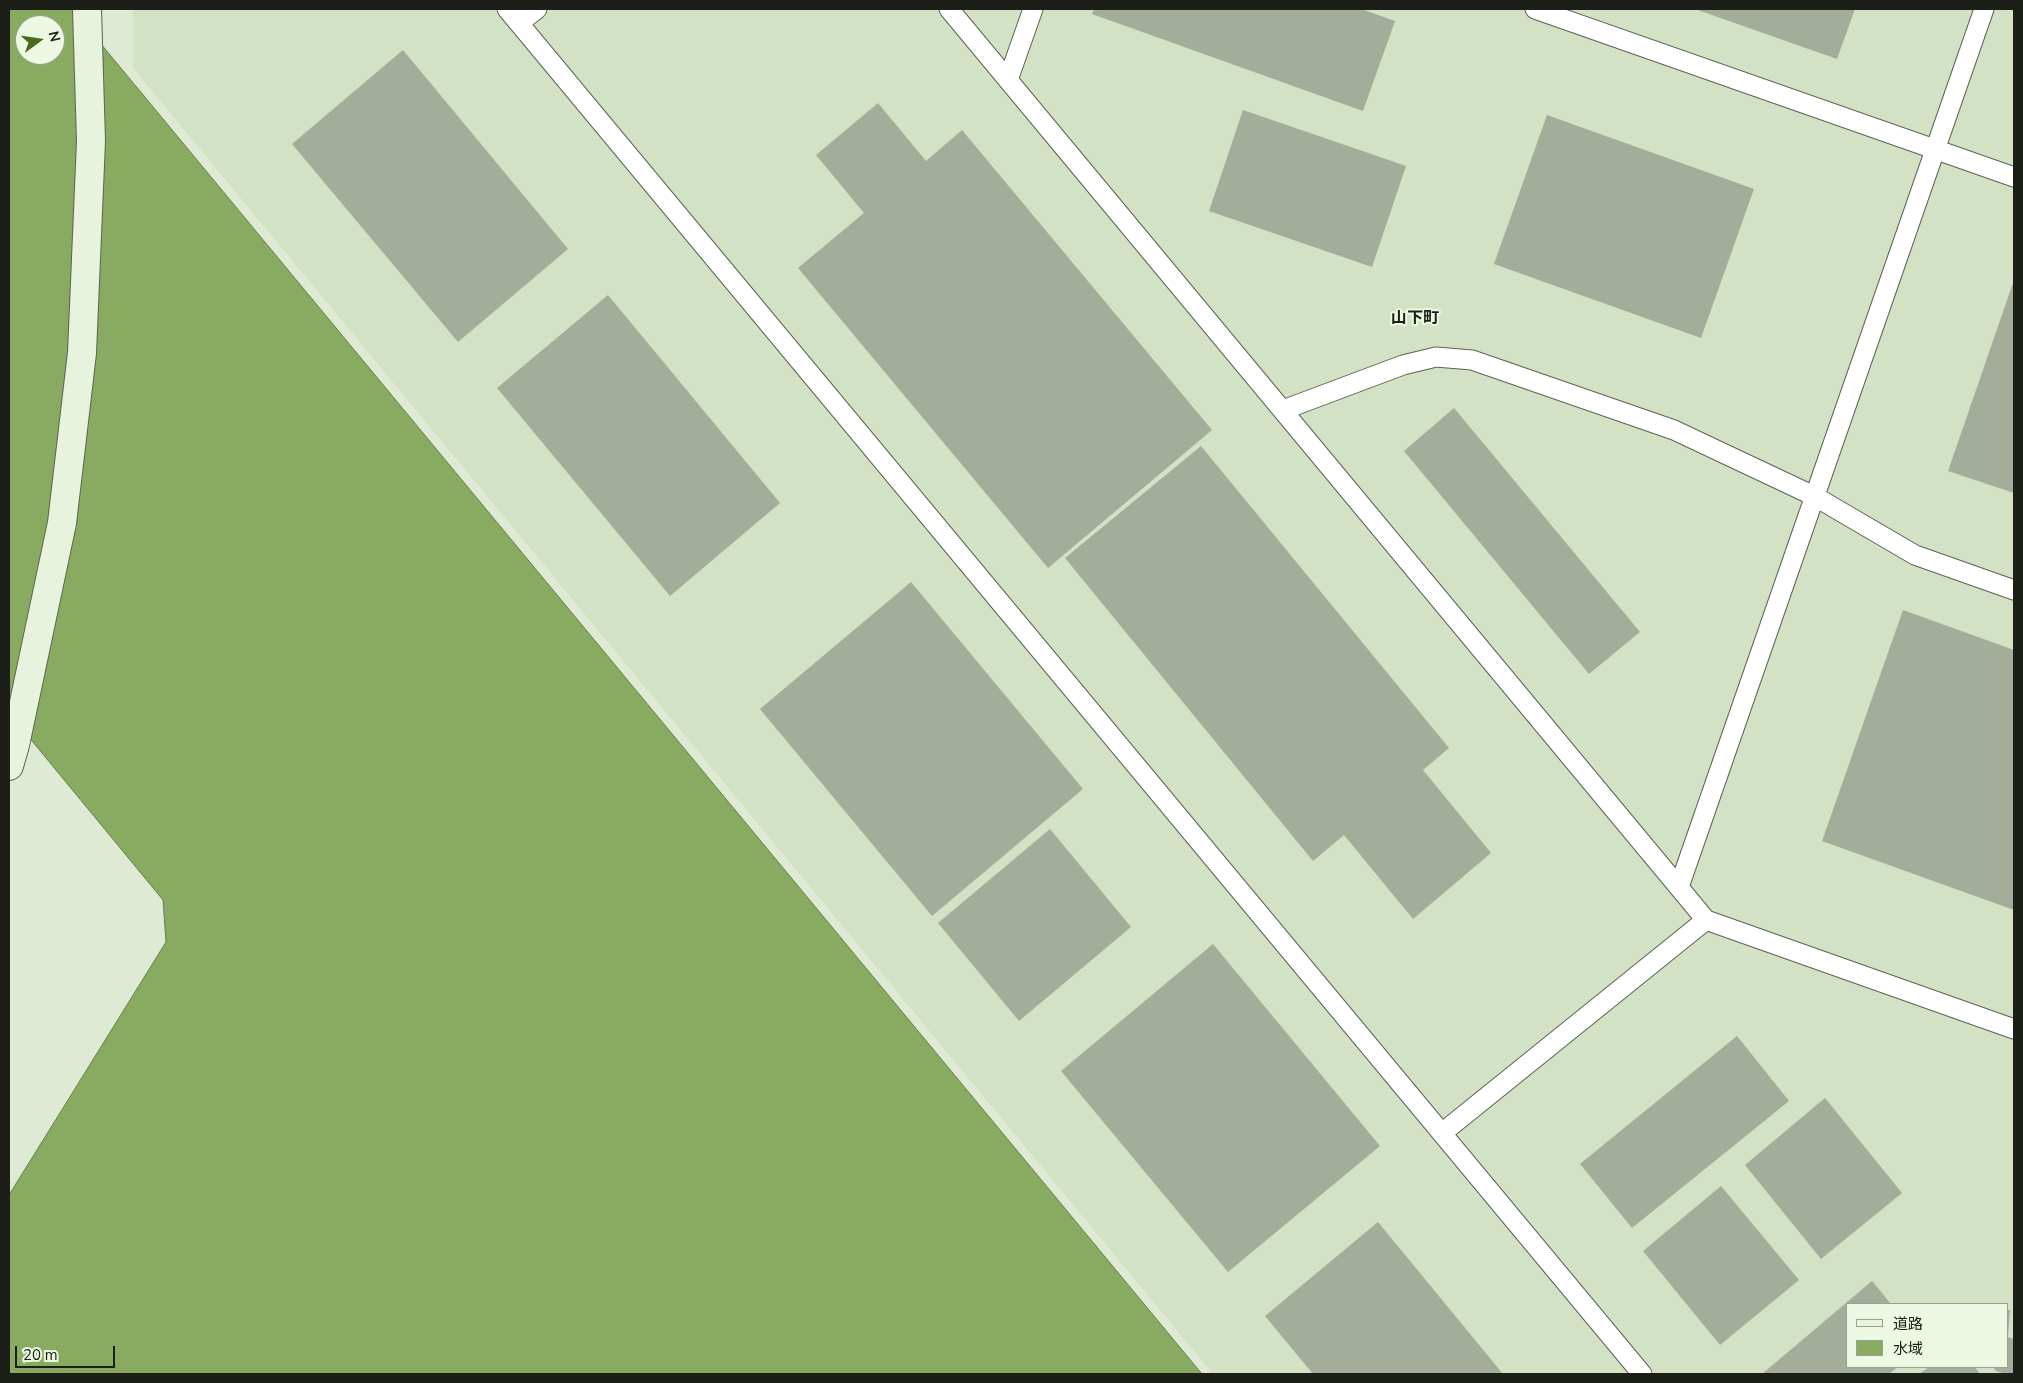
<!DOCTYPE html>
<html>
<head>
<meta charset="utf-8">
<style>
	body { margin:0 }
	#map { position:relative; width:2023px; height:1383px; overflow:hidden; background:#dfead5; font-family:"Nunito Sans","Noto Sans JP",sans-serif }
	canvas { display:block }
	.frame { position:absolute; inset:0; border:10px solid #1b1f17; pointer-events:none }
	.legend { position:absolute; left:1846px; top:1303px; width:162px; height:65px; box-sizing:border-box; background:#ecf8e2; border:1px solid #98a191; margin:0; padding:6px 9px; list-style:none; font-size:15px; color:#1b1f17 }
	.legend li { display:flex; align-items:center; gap:10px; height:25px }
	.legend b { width:25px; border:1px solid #98a191 }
	.north { position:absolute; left:15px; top:15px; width:50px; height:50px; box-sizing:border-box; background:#ecf8e2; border:1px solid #98a191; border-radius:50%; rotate:76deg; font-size:14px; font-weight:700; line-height:20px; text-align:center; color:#1b1f17 }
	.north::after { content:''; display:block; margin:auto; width:18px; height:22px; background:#4a6a20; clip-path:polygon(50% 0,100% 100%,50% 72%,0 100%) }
	.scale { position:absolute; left:15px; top:1346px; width:100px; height:22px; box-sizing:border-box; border:2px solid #1b1f17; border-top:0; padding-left:6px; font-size:15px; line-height:18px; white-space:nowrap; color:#1b1f17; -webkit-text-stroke:4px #ecf8e2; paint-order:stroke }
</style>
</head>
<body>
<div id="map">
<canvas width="2023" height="1383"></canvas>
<div class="frame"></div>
<ul class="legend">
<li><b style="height:6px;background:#e8f3dd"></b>道路</li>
<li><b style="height:14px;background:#88ab61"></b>水域</li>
</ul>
<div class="north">N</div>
<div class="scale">20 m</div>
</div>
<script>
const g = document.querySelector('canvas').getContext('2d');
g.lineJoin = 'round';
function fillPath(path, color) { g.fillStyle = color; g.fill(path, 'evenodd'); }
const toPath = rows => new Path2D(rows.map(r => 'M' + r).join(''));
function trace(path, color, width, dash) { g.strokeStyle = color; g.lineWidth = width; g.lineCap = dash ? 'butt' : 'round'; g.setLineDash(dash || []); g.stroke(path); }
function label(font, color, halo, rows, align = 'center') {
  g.font = font + ' "Nunito Sans","Noto Sans JP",sans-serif'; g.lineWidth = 4; g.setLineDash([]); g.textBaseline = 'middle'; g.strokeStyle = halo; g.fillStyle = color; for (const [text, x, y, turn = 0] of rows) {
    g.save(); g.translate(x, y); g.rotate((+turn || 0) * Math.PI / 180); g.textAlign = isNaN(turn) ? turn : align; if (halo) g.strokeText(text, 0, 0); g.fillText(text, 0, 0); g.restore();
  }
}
const built = toPath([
	[133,9,2014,9,2014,1374,1213,1374,133,68],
	[1847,1304,2007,1304,2007,1367,1847,1367]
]);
const water = toPath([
	[9,9,72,9,1202,1374,9,1374,9,1195,166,942,163,900,9,713,9,9],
	[25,25,55,25,55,55,25,55,25,25]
]);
const building = toPath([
	[1094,9,1361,9,1395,21,1363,111,1092,14],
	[1695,9,1855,9,1837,59],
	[403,50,568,249,458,342,292,144],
	[878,103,926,161,962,130,1212,430,1048,568,798,268,864,213,816,155],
	[1243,110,1406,166,1372,267,1209,211],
	[1547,115,1754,189,1701,338,1494,264],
	[2014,280,2014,493,1948,471],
	[608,295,780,503,670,596,497,388],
	[1454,408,1640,632,1589,674,1404,451],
	[1201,446,1449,748,1423,770,1491,853,1413,919,1344,835,1313,861,1065,558],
	[911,582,1083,789,932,916,760,709],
	[1903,610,2014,650,2014,910,1822,841],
	[1050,829,1131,927,1019,1021,938,923],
	[1213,944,1380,1146,1228,1272,1061,1071],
	[1737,1036,1789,1101,1632,1228,1580,1164],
	[1825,1098,1902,1193,1821,1259,1745,1165],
	[1721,1186,1799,1280,1720,1345,1643,1251],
	[1378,1222,1503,1374,1313,1374,1265,1316],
	[1872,1281,1891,1304,1847,1304,1847,1367,1898,1367,1889,1374,1762,1374],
	[2007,1310,2010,1310,2008,1337,2014,1339,2014,1374,2006,1374,1996,1371,1993,1367,2007,1367],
	[1929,1367,1975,1367,1980,1374,1919,1374]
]);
const lane = toPath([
	[507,9,1642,1374],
	[949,9,1706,920,2014,1029],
	[1535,9,2014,177],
	[519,23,537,9],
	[1008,80,1033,9],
	[1283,410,1403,365,1436,357,1472,360,1674,430,1814,496,1915,555,2014,590],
	[1679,887,1984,9],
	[1442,1133,1706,920]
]);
const secondary = toPath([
	[9,766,15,745,62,523,82,353,91,141,87,9]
]);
const neighbourhoodNames = [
	["山下町",1415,319]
];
fillPath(built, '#d3e1c5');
fillPath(water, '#88ab61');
trace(water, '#67814b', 1);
fillPath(building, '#a3ad99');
trace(lane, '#5a6451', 21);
trace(secondary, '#5a6451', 30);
trace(lane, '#fff', 19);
trace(secondary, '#e8f3dd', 28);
label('bold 16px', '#1b1f17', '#ecf8e2', neighbourhoodNames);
</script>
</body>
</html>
